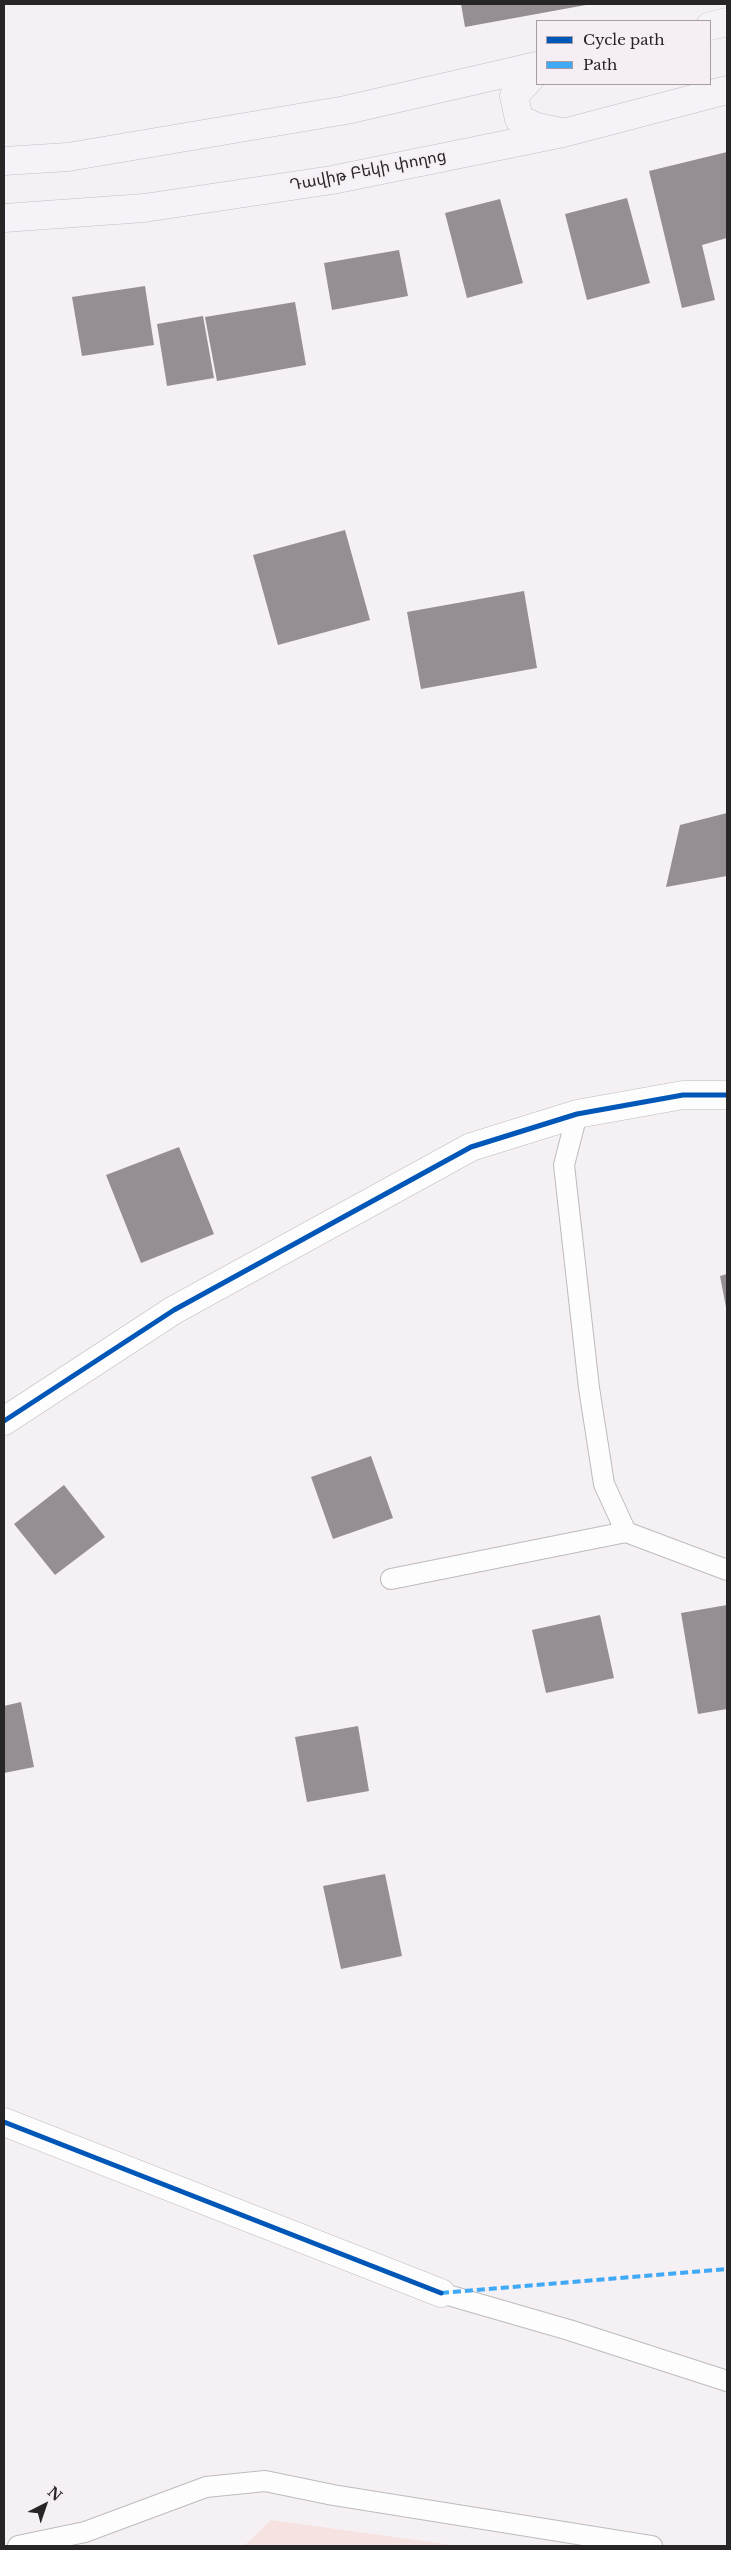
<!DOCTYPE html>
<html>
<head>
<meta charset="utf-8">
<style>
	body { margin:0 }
	#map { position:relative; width:731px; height:2550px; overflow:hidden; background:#f4f0f4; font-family:"Libre Baskerville",serif }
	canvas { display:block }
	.frame { position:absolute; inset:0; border:5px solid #282527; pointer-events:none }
	.legend { position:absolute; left:536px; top:20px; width:175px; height:65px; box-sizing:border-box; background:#f6eef5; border:1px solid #a49ea3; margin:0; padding:6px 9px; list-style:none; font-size:15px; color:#282527 }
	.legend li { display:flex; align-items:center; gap:10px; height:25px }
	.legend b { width:25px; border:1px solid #a49ea3 }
	.north { position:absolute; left:20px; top:2480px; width:50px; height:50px; -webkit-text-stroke:4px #f6eef5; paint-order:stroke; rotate:41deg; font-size:14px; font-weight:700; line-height:20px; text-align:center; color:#282527 }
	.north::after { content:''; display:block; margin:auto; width:18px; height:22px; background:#282527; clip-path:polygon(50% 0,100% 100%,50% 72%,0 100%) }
</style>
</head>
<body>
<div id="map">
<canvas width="731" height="2550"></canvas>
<div class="frame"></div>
<ul class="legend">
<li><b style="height:6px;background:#0057b8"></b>Cycle path</li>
<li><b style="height:6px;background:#3fa9f5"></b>Path</li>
</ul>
<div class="north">N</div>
</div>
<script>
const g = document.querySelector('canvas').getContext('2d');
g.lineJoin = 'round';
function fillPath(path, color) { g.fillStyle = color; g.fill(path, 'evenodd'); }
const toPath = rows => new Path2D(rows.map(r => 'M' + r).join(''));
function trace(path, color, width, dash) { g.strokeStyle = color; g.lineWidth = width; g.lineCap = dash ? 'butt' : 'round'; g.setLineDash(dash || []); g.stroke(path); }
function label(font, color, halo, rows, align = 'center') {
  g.font = font + ' "Libre Baskerville","Noto Sans Armenian",serif'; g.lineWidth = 5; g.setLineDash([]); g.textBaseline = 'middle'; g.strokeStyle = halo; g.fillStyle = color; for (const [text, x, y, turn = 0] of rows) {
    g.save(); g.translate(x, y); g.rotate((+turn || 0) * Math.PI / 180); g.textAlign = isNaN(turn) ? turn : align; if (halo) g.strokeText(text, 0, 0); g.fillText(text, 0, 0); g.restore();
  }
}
const green = toPath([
	[271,2520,459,2546,244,2546]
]);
const building = toPath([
	[461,4,585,4,586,5,465,27],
	[727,152,727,238,702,245,715,300,682,308,649,171],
	[627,198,650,283,587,300,565,214],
	[500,199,523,283,467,298,445,213],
	[399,250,408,296,332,310,324,263],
	[145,286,154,345,82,356,72,297],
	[295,302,306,365,217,381,205,317],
	[203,316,214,378,167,386,157,324],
	[345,530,370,620,278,645,253,555],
	[524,591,537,668,421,689,407,612],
	[727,813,727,876,666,887,680,825],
	[179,1147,214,1234,141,1263,106,1175],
	[727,1274,727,1307,726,1307,720,1276],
	[371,1456,393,1518,333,1539,311,1477],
	[64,1485,105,1537,55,1575,14,1524],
	[727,1605,727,1709,698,1714,681,1613],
	[600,1615,614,1678,546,1693,532,1630],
	[21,1702,34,1767,4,1773,4,1706],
	[358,1726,369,1791,307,1802,295,1737],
	[385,1874,402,1956,341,1969,323,1886]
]);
const service = toPath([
	[577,1114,564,1165,589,1388,604,1484,626,1532,727,1570],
	[391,1579,626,1532],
	[441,2293,569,2330,727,2381],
	[18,2546,85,2532,206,2487,265,2481,333,2495,652,2546]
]);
const minor = toPath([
	[4,1421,174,1310,471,1147,577,1114,683,1095,727,1095],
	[4,2122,441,2293]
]);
const primary = toPath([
	[710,26,727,22],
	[537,71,514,96,519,119,537,127,561,132],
	[4,161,68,157,346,110,537,66],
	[4,218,144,208,332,180,563,133,727,90]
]);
const quiet = toPath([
	[441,2293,727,2269]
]);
const cycleway = toPath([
	[4,1421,174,1310,471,1147,577,1114,683,1095,727,1095],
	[4,2122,441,2293]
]);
const streetNames = [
	["Դավիթ Բեկի փողոց",368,171,-11]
];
fillPath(green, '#f5e2e1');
fillPath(building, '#958e92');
trace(service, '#bebbbe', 22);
trace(minor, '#bebbbe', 29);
trace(primary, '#c2bdc8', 29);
trace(service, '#fdfdfd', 20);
trace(minor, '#fdfdfd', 28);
trace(primary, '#f6f3f8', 28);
trace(quiet, '#3fa9f5', 4, [8, 4]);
trace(cycleway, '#0057b8', 5);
label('16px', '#282527', '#f6eef5', streetNames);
</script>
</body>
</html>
